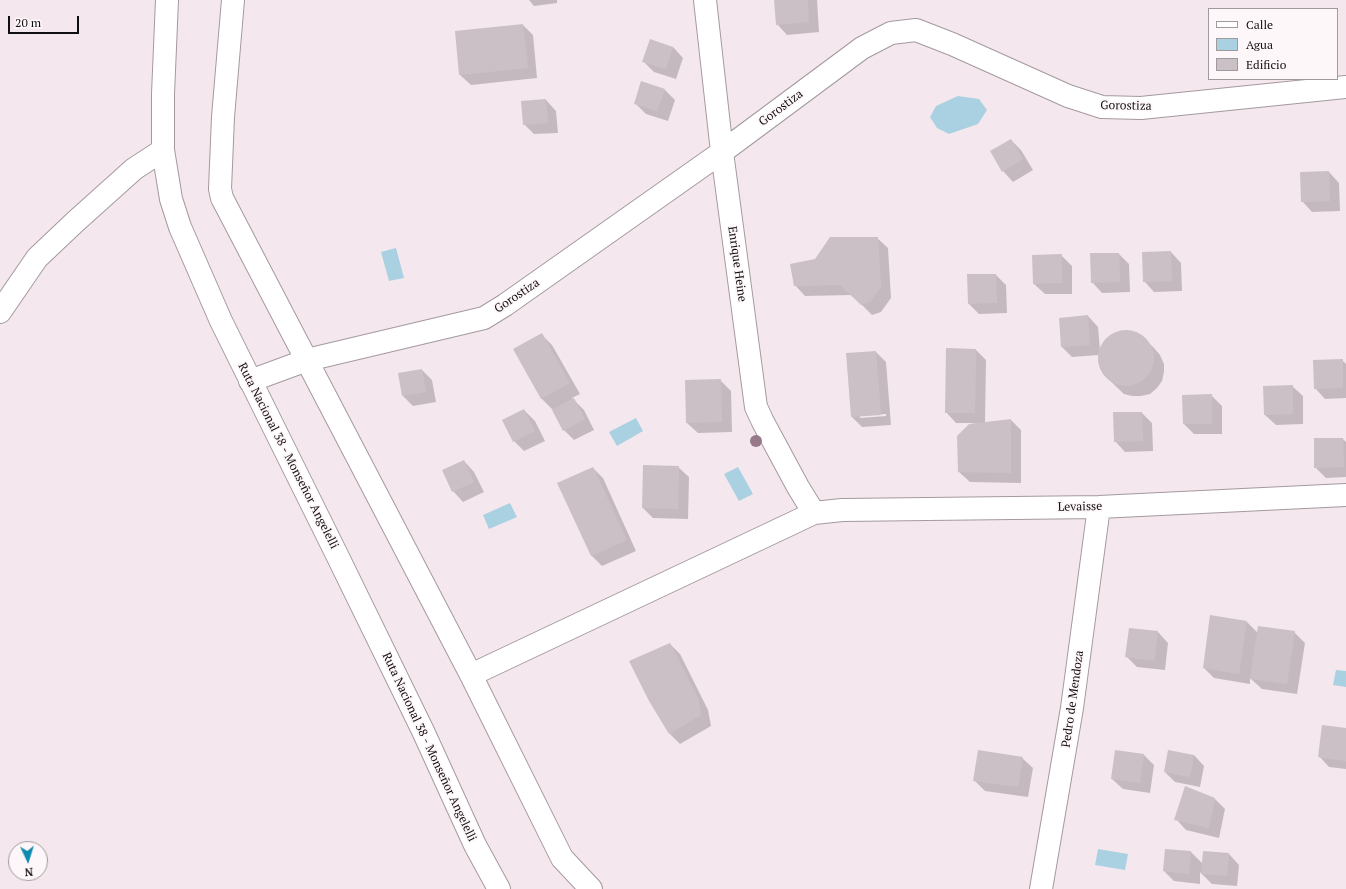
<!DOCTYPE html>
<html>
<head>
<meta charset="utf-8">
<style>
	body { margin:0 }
	#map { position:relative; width:1346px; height:889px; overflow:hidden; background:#f4e8ee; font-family:"PT Serif",serif }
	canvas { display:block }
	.legend { position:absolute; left:1208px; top:8px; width:130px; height:72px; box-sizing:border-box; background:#fef7fa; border:1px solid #9f9a9c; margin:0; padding:5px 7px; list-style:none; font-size:12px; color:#110e10 }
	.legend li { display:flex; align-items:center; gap:8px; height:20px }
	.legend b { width:20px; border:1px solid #9f9a9c }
	.north { position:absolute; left:8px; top:841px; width:40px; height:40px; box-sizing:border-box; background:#fef7fa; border:1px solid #9f9a9c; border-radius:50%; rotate:176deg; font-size:11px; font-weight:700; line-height:16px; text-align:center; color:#110e10 }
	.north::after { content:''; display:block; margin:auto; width:14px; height:18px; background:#0e8bad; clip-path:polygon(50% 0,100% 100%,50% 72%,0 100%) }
	.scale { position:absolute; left:8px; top:16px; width:71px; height:18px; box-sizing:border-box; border:2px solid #110e10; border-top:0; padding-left:5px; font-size:12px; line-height:14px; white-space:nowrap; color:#110e10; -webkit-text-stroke:3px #fef7fa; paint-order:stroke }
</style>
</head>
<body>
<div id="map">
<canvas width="1346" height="889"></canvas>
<ul class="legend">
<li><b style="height:5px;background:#fff"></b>Calle</li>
<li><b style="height:11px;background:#a9d1e1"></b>Agua</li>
<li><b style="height:11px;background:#cbc0c6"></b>Edificio</li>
</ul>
<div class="north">N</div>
<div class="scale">20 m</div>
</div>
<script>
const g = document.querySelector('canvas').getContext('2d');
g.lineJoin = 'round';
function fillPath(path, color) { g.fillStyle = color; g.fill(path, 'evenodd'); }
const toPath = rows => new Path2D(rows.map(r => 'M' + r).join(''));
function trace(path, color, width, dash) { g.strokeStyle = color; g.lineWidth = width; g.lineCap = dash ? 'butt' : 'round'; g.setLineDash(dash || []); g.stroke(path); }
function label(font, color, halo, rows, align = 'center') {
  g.font = font + ' "PT Serif",serif'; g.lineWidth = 3.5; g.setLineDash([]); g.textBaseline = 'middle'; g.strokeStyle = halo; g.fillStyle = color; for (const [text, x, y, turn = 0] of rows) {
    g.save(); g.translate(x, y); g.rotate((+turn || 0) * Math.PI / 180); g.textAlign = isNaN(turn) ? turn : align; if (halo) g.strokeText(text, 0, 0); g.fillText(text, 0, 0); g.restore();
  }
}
const water = toPath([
	[958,96,979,99,987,110,978,124,949,134,937,128,930,117,936,106],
	[396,248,404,278,389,281,381,252],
	[636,418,643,431,617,446,609,432],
	[738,467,753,494,739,501,724,474],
	[510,503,517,517,489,529,483,515],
	[1336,670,1346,671,1346,687,1333,685],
	[1098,849,1128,854,1125,870,1095,865]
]);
const shadow = toPath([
	[529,0,557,0,557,3,534,6],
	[775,0,817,0,819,32,787,35,777,24],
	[523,25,533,35,537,78,471,85,460,75],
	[673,47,683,58,676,79,654,72,644,62],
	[665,90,675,100,668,121,646,114,635,103],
	[546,100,556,111,558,133,534,134,524,124],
	[1011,140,1021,150,1033,170,1013,182,1003,171],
	[1329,172,1339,183,1340,211,1312,212,1302,201,1301,173],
	[877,238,888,248,891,298,881,312,872,315,852,295,805,296,795,285,815,260],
	[1171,252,1181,263,1182,291,1154,292,1144,281],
	[1091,254,1119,254,1129,264,1130,292,1102,293,1092,282],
	[1061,255,1072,266,1072,294,1045,294,1034,284],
	[996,275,1006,285,1007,313,979,314,969,304],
	[1088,316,1098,327,1100,350,1103,344,1109,337,1117,332,1126,331,1136,332,1143,337,1154,348,1160,355,1164,364,1164,372,1162,381,1157,388,1150,394,1141,396,1132,396,1124,394,1106,377,1101,370,1098,361,1099,355,1072,357,1062,347],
	[541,334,552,345,580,394,572,398,584,410,594,430,574,440,564,430,553,410,542,399,514,349],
	[976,350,986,360,985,423,1011,420,1021,430,1021,483,970,482,959,472,975,423,956,423,946,412],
	[876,352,886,362,891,425,862,427,852,417],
	[886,414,886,416,860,418,860,416],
	[1342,360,1346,364,1346,398,1325,399,1315,388],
	[422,370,432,380,436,402,413,406,403,396],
	[720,380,731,391,732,432,698,433,687,423],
	[1292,386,1303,396,1303,424,1276,425,1265,415],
	[1211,395,1222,406,1222,434,1194,434,1184,424],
	[524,410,535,421,545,441,524,451,514,441],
	[1142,413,1152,423,1153,451,1125,452,1115,441],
	[1343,439,1346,442,1346,477,1326,478,1315,467],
	[464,461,474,472,484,492,463,502,453,491],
	[678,467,689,477,688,519,653,518,643,508],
	[593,468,603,478,636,551,602,566,591,555],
	[1247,622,1258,633,1294,632,1305,643,1297,694,1262,689,1250,678,1250,684,1214,678,1204,668],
	[1158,632,1168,643,1165,670,1137,667,1126,656],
	[670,644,680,654,708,710,711,726,680,744,670,734,650,700],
	[1346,729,1346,769,1329,767,1319,756],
	[1144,755,1154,765,1150,793,1123,789,1112,779],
	[1194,755,1204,766,1200,787,1175,782,1165,772],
	[1022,758,1033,768,1028,797,985,791,974,780],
	[1215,799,1225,809,1219,838,1186,830,1176,819],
	[1191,852,1203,864,1229,854,1239,865,1237,886,1212,884,1200,872,1200,884,1174,881,1164,871]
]);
const building = toPath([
	[774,0,808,0,809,22,776,25],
	[523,24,528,68,459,75,455,31],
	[650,39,673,47,666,69,642,62],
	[641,81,665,89,657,111,634,104],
	[546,99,548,123,523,125,521,101],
	[1011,139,1023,159,1002,172,990,151],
	[1329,171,1330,201,1301,202,1300,172],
	[830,237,878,237,881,287,870,302,861,305,840,285,794,286,790,264,815,259],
	[1171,251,1172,281,1143,282,1142,252],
	[1090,253,1119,253,1120,282,1091,283],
	[1062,254,1062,283,1033,284,1032,255],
	[967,274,996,274,997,303,968,304],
	[1088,315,1090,345,1061,347,1059,318],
	'1098 358a28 28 0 1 1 56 0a28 28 0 1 1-56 0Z',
	[542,333,570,383,541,399,513,349],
	[946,348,976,349,975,413,945,413],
	[876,351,881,415,851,417,846,353],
	[1343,359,1343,388,1314,389,1313,360],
	[422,369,426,392,402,396,398,373],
	[721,379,722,422,686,423,685,380],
	[1293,385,1293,414,1264,415,1263,386],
	[1212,394,1212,424,1183,424,1182,395],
	[574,398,585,419,563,431,552,410],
	[524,409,535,431,513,442,502,420],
	[1113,412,1142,412,1143,441,1114,442],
	[1011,419,1011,473,958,472,957,436,969,424],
	[1314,438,1343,438,1344,467,1314,468],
	[464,460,474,482,452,492,442,470],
	[643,465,679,466,678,509,642,508],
	[593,467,627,540,591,556,557,483],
	[1210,615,1247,621,1239,674,1203,668],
	[1258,626,1295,631,1287,684,1250,679],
	[1129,628,1158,631,1154,661,1125,657],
	[670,643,698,698,701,715,669,734,649,701,629,661],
	[1322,725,1346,728,1346,761,1318,757],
	[978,750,1023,757,1018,787,973,781],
	[1115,750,1144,754,1140,783,1111,779],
	[1168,750,1194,755,1190,777,1164,772],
	[1185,786,1215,798,1209,828,1174,820],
	[1165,849,1191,851,1189,874,1163,871],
	[1203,851,1229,853,1227,876,1201,874]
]);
const minor = toPath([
	[233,0,223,117,220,189,222,198,471,675,562,858,591,889],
	[705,0,722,152,756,407,763,422,798,487,814,513],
	[0,312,37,258,75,222,134,169,163,150],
	[250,381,307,360,484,318,505,305,722,152,862,48,891,33,916,30,952,44,1068,96,1102,107,1141,108,1346,87],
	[471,675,814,513,842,510,1099,507,1346,495],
	[1041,889,1072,708,1099,507]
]);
const major = toPath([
	[167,0,163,94,163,150,171,199,180,227,221,321,337,555,423,731,475,845,499,889]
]);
const trees = [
	[756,441]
];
const streetNames = [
	["Gorostiza",1126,106,1],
	["Gorostiza",781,108,-37],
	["Enrique Heine",737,264,82],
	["Gorostiza",517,296,-34],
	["Ruta Nacional 38 - Monseñor Angelelli",288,456,63],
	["Levaisse",1080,507,-1],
	["Pedro de Mendoza",1073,699,-82],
	["Ruta Nacional 38 - Monseñor Angelelli",429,747,65]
];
fillPath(water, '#a9d1e1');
fillPath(shadow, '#0003');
fillPath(building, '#cbc0c6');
trace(minor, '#a4999f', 24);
trace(major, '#a4999f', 24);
trace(minor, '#fff', 22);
trace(major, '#fff', 22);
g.fillStyle = '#97798a';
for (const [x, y] of trees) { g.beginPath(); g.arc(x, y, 6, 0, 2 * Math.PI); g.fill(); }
label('12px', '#110e10', '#fef7fa', streetNames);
</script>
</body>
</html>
